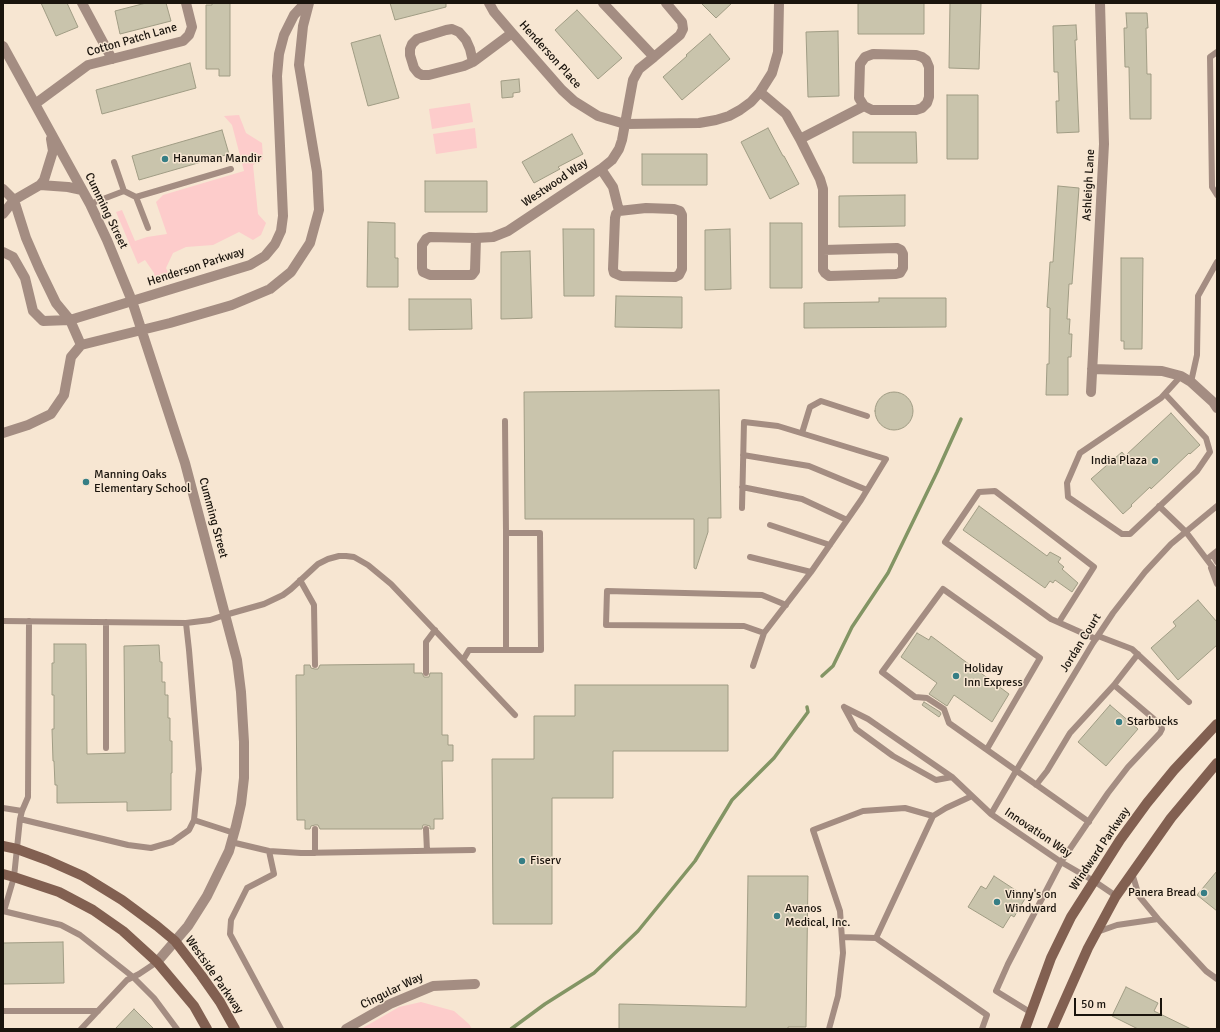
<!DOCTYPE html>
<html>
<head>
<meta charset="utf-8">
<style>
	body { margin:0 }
	#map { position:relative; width:1220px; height:1032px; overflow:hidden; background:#f7e6d2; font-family:Signika,sans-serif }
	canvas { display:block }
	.frame { position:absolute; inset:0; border:4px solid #1a140d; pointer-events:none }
	.scale { position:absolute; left:1074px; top:998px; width:88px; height:18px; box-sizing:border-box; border:2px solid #1a140d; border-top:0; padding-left:5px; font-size:12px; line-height:14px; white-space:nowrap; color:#1a140d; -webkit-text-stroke:3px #f7e6d2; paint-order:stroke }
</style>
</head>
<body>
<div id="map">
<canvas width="1220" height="1032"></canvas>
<div class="frame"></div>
<div class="scale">50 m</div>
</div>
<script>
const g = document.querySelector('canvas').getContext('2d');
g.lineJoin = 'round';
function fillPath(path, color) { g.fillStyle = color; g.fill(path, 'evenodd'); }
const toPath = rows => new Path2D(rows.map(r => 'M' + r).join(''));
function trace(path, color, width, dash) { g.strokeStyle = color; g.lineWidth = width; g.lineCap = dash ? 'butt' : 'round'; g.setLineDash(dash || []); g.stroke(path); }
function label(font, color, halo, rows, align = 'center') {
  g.font = font + ' Signika,sans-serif'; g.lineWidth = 3; g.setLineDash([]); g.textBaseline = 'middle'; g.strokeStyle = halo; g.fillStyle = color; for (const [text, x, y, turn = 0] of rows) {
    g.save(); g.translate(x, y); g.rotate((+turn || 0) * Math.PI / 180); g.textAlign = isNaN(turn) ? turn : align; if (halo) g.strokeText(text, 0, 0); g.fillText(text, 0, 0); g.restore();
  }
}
const green = toPath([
	[470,103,473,122,432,129,429,109],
	[239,115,246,133,262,143,263,159,253,165,258,214,266,223,261,235,253,240,239,232,213,245,186,247,173,253,166,268,171,279,155,281,154,273,145,260,138,264,116,212,122,210,135,241,147,237,167,234,156,202,163,195,244,171,232,125,224,116],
	[475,128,477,148,436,154,433,134],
	[421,1002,454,1011,469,1024,472,1029,361,1029,399,1007]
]);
const stream = toPath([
	[822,676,833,666,852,627,888,573,937,472,961,419],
	[511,1029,545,1004,594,973,638,931,695,861,732,800,774,758,808,712,807,707]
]);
const building = toPath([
	[41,3,67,3,78,27,56,36,41,3],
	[146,3,166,3,171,21,120,34,115,11,146,3],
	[212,3,230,3,230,76,219,76,219,69,206,69,206,5,212,5,212,3],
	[390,3,446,3,446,7,395,20,390,3],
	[701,3,732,3,716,18,701,3],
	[858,3,924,3,924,34,858,34,858,3],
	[950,3,981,3,979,69,949,68,950,3],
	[577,10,622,58,598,79,555,30,577,10],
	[1126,13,1147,13,1148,28,1146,28,1147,74,1151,74,1151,119,1130,119,1129,67,1125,67,1124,28,1127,28,1126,13],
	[1076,25,1077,40,1075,40,1079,132,1057,133,1056,101,1059,101,1058,72,1054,72,1053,26,1076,25],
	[838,31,839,96,808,97,806,32,838,31],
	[710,34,730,59,682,100,663,77,687,56,686,55,710,34],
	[380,35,399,98,368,106,351,43,380,35],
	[190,63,196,88,102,114,96,90,190,63],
	[519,79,520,92,513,93,513,97,502,98,501,81,519,79],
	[947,95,978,95,978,159,947,159,947,95],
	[768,128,783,156,784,156,799,184,770,199,741,142,768,128],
	[222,130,229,154,139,180,132,156,222,130],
	[853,132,916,132,917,163,853,163,853,132],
	[572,134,583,154,558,167,560,169,534,183,522,162,572,134],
	[642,154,707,154,707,185,642,185,642,154],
	[425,181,487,181,487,212,425,212,425,181],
	[1058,186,1079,188,1072,284,1069,284,1067,319,1070,319,1069,334,1072,334,1071,357,1068,357,1068,395,1046,395,1047,364,1049,364,1050,308,1047,307,1050,262,1053,262,1058,186],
	[905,195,905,226,839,227,839,196,905,195],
	[368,222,395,223,395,258,398,258,398,287,367,287,368,222],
	[770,223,802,223,802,288,770,288,770,223],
	[563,229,594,229,594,296,564,296,563,229],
	[730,229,731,289,705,290,705,230,730,229],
	[530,251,532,318,501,319,501,252,530,251],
	[1121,258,1143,258,1142,349,1124,349,1124,341,1121,341,1121,258],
	[616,296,682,297,682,328,615,327,616,296],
	[879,298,946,298,946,327,804,328,804,303,879,302,879,298],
	[409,299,471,299,472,329,409,330,409,299],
	[719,390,721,518,708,518,708,532,696,569,694,568,694,519,525,519,524,392,719,390],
	'875 411a19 19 0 1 1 38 0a19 19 0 1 1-38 0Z',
	[1171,413,1200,445,1190,454,1189,453,1151,489,1150,487,1131,505,1132,506,1123,514,1091,479,1122,452,1125,456,1171,413],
	[979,506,1047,556,1050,552,1061,558,1058,562,1064,567,1062,569,1078,583,1072,592,1055,580,1053,583,1050,581,1045,588,963,530,979,506],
	[1198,600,1217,622,1217,645,1178,680,1151,648,1176,626,1173,622,1198,600],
	[917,633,929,640,931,636,1009,694,992,722,954,695,947,706,929,694,937,683,901,657,917,633],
	[54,644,86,644,87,754,125,753,124,646,159,645,160,662,162,662,162,682,165,682,165,695,168,695,168,718,170,718,170,741,172,741,172,773,171,773,171,810,127,811,127,802,57,803,57,785,55,785,54,761,53,761,52,729,54,729,54,695,52,695,52,663,54,663,54,644],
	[414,664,414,673,422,673,424,677,429,677,430,673,442,673,442,735,448,735,448,745,453,745,453,761,442,761,443,819,434,819,434,829,430,829,430,826,426,825,423,825,422,829,320,829,318,825,315,825,311,826,310,829,305,829,305,820,297,820,296,675,304,675,304,665,310,665,311,668,315,669,318,669,320,665,414,664],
	[575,685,728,685,728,751,613,751,613,798,552,798,552,924,493,924,492,759,534,759,534,716,575,716,575,685],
	[924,702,940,712,941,714,939,717,922,705,924,702],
	[1110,705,1138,729,1106,766,1078,742,1110,705],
	[1217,871,1217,911,1197,895,1217,871],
	[748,876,808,876,806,1027,788,1027,788,1029,619,1029,619,1004,746,1007,748,876],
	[994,876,1026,897,1014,917,1011,915,1003,928,968,907,981,886,986,889,994,876],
	[63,942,64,983,3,984,3,943,63,942],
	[1126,987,1158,1003,1154,1011,1191,1029,1138,1029,1112,1016,1126,987],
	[134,1009,154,1029,115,1029,134,1009]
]);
const service = toPath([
	[1217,52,1210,57,1212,187,1217,195],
	[114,162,124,191],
	[136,197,148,228],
	[90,204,124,191,136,197,231,169],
	[1191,382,1197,355,1198,296,1217,262],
	[1165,394,1206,438,1210,452,1197,471,1130,534,1122,534,1068,497,1067,483,1080,453,1161,398,1181,376],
	[505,421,506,533],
	[802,433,810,407,821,401,867,416],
	[743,455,809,466,867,490],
	[742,487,802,499,847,520],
	[1159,506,1186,532,1217,573],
	[742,508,744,422,778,426,886,459,861,500,811,572,764,633,753,666],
	[770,525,830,545],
	[1213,555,1217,562],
	[750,557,811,572],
	[1207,559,1217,551],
	[1211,568,1217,584],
	[300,580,314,605,315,665],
	[3,621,186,623,189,650,199,769,194,820,189,830,172,842,151,848,128,845,20,819],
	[1059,622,1094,567,995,491,979,492,945,542,1051,619,1096,639],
	[186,623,210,620,225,615,264,604,283,595,291,589,318,564,328,559,339,556,346,556,354,557,368,565,391,584,515,715],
	[764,633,744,626,606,625,607,591,762,595,786,605],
	[1098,636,1132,649,1189,702],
	[463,660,469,650,541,650,540,533,506,533,506,650],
	[426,673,426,642,435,630],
	[844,707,868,719,952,777,991,814,1001,821,1061,862,1094,881,1116,896],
	[844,707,856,729,893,756,936,780,952,777],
	[106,748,106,622],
	[987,749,1040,658,943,589,882,672,915,697,927,698,944,709,949,723,1089,822],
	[1036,785,1047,771,1070,733,1114,685,1138,654],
	[3,808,22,811,20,819,14,877,4,911],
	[22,811,28,797,29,621],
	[991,814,1016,771,1093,643,1113,613,1145,572,1171,544,1217,506],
	[933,816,946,808,972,796],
	[194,820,234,833],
	[315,829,315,853],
	[426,829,427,851],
	[231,842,269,851,301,853,473,850],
	[269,851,274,874,247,888,231,920,230,934,281,1029],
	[1132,873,1139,896,1158,919,1206,971,1217,979],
	[3,911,61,925,80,935,133,977,154,998,177,1029],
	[1097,932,1117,925,1158,919],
	[842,937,876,938,987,1015,982,1029],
	[3,1011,98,1011],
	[1030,1012,996,991,1008,964,1061,862,1108,793,1128,767,1160,733,1162,729,1161,725,1114,685],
	[81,1029,127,980,139,974,157,962],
	[829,1029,838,996,843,953,840,911,813,830,863,811,905,808,933,816,876,938]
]);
const minor = toPath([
	[82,3,112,59],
	[489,3,494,12,512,33,562,90,574,101,598,116,625,124,699,123,716,120,729,116,740,110,751,102,760,92,772,73,778,52,779,3],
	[603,3,654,57,680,35,683,29,682,22,666,3],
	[452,29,459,32,466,40,470,49,473,62,464,66,429,75,422,75,418,73,414,68,410,55,410,49,412,44,417,39,446,30,452,29],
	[3,46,90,204,107,240,132,301,185,463,237,660,241,692,244,742,244,778,241,804,236,826,229,851,207,896,188,926,157,962],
	[873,54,916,55,922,57,926,60,929,67,929,97,927,103,922,108,916,110,872,110,864,106,859,98,860,64,865,57,873,54],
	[473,62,512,33],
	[760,92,786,114,800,139,820,179,823,189,823,250],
	[35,104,88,65,183,41,189,35,192,27,186,3],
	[800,139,864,106],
	[601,169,613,187,619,211],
	[40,185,68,187,82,190],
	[3,189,14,200,26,238,39,268,56,303,70,320,81,345],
	[646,208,674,209,680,211,682,215,682,269,679,275,675,277,621,276,614,273,613,269,615,218,616,214,619,211,646,208],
	[3,214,14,200,40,185,44,180,53,151,51,139],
	[430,237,476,238,475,271,472,275,430,275,423,272,422,268,422,245,426,239,430,237],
	[476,238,493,237,508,231,601,169,612,160,619,149,622,140,633,80,639,69,654,57],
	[897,248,901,250,903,254,903,268,900,273,896,274,829,276,825,273,823,270,823,250,897,248],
	[3,252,13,257,25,278,33,311,43,321,70,320,250,265,265,256,275,244,281,231,283,216,277,76,279,54,284,35,294,15,305,3],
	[1092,369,1162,371,1181,376,1191,382,1213,402,1217,408],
	[1091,392,1104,144,1100,3],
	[3,433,28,425,51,414,64,395,71,357,81,345,170,323,232,305,270,289,291,272,310,243,319,210,317,172,299,65,303,26,309,3],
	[346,1029,390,1004,433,986,475,984]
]);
const secondary = toPath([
	[3,846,17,849,47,860,83,876,122,900,157,926,175,941,201,975,220,1002,235,1029],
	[3,874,14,877,59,892,93,910,123,931,157,962,194,1006,207,1029],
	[1025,1029,1051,958,1071,917,1094,881,1120,840,1147,803,1174,770,1217,724],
	[1052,1029,1088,948,1116,896,1171,818,1217,763]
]);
const markers = [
	[165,159,4,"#367e85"],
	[1155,461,4,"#367e85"],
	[86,482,4,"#367e85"],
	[956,676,4,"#367e85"],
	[1119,722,4,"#367e85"],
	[522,861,4,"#367e85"],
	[1204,893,4,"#367e85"],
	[997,902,4,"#367e85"],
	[777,916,4,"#367e85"]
];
const streetNames = [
	["Cotton Patch Lane",132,40,-16],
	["Henderson Place",550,55,48],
	["Westwood Way",555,183,-34],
	["Ashleigh Lane",1089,185,-87],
	["Cumming Street",106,211,64],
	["Henderson Parkway",196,267,-18],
	["Cumming Street",213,518,75],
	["Jordan Court",1081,643,-58],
	["Innovation Way",1038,833,34],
	["Windward Parkway",1100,849,-56],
	["Westside Parkway",214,975,55],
	["Cingular Way",392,991,-26]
];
const poiNames = [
	["Hanuman Mandir",173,159],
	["India Plaza",1147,461,"right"],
	["Manning Oaks",94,475],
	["Elementary School",94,489],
	["Holiday",964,669],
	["Inn Express",964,683],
	["Starbucks",1127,722],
	["Fiserv",530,861],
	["Panera Bread",1196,893,"right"],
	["Vinny's on",1005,895],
	["Windward",1005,909],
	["Avanos",785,909],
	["Medical, Inc.",785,923]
];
fillPath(green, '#fdcccb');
trace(stream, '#839564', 3.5);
fillPath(building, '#c9c4ac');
trace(building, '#a09c84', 1);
trace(service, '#a48d82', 6);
trace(minor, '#a48d82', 10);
trace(secondary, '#826051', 10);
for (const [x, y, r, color] of markers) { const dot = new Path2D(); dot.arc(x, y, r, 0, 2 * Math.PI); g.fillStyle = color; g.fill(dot); trace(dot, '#f7e6d2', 1.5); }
label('12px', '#1a140d', '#f7e6d2', streetNames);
label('12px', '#1a140d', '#f7e6d2', poiNames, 'left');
</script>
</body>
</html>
